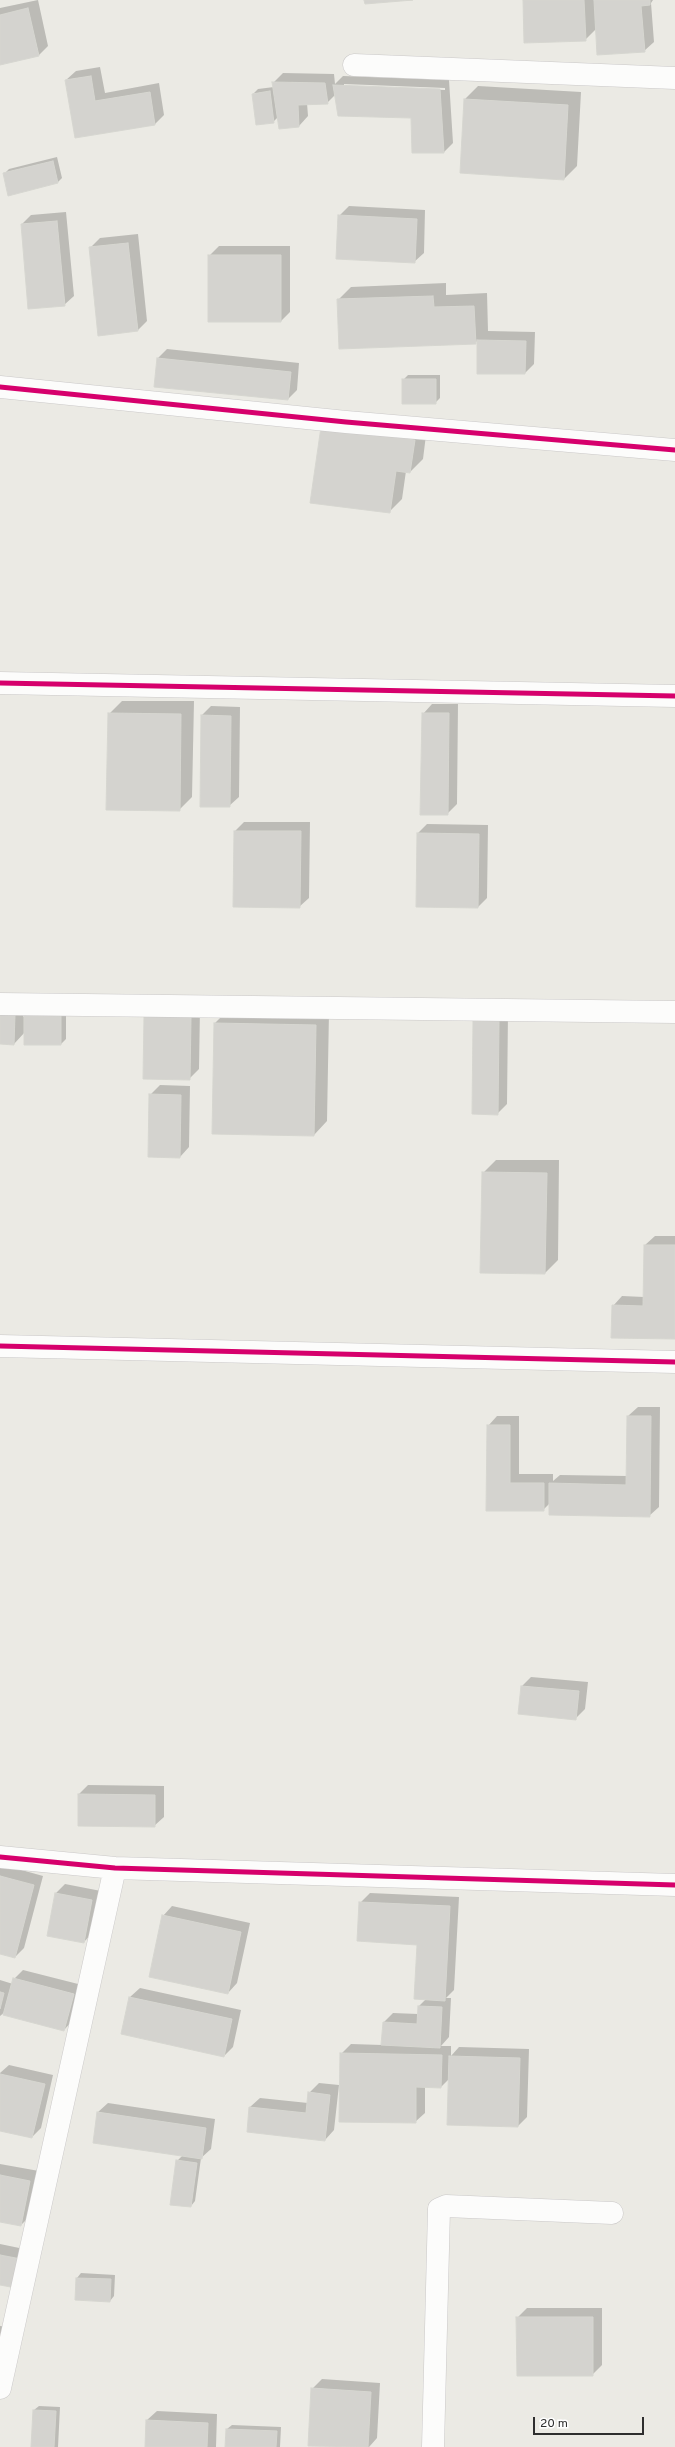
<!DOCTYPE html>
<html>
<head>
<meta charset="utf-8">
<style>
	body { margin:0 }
	#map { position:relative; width:675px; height:2447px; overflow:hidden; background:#ebeae4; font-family:Overpass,sans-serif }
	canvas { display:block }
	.scale { position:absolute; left:533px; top:2417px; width:111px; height:18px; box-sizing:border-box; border:2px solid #2e2e2e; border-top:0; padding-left:5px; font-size:12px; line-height:14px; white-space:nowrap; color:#2e2e2e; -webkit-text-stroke:3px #fff; paint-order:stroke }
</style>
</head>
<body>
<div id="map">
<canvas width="675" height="2447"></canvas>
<div class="scale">20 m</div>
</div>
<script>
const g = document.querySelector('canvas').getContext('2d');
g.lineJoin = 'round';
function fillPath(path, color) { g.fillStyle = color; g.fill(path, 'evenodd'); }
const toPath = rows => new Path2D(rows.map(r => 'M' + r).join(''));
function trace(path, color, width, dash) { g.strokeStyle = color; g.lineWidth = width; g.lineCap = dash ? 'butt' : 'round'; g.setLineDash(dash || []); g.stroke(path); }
const shadow = toPath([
	[38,0,48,46,39,55,0,64,0,8],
	[524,0,653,0,651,3,654,42,644,51,596,29,585,40],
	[100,67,105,93,159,83,164,115,154,125,75,137,66,80,76,71],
	[283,73,334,74,335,84,343,76,449,80,453,143,444,152,412,117,335,95,327,103,307,103,308,116,299,126,278,117,273,122,253,94,258,89,274,87,273,83],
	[344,84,445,88,445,90,344,86],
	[478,86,581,92,577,166,564,179,465,99],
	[57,157,62,178,58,182,4,174,9,169],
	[349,206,425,210,424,253,414,262,339,216],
	[66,212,74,296,64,305,22,224,31,215],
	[138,234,147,321,138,330,90,248,100,238],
	[219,246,290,246,290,312,281,321,209,256],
	[446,283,446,295,487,293,488,331,535,332,534,364,525,373,478,373,478,340,475,343,338,300,351,287],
	[167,349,299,363,297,390,288,399,158,358],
	[408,375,440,375,440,398,435,403,403,380],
	[427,427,423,459,410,472,406,471,402,499,389,512,321,428],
	[122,701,194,701,192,797,179,810,109,714],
	[432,704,458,704,457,804,447,814,423,714],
	[211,706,240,707,239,797,229,806,202,715],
	[244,822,310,822,309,898,299,907,235,831],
	[427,824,488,825,487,898,478,907,418,833],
	[0,1004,24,1005,23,1017,30,1011,66,1011,66,1039,61,1044,25,1032,14,1044,0,1043],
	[155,1007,200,1008,199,1069,189,1079],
	[228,1010,329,1012,327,1121,314,1135,215,1023],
	[484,1012,508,1012,507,1104,497,1114,473,1113,474,1021],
	[160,1085,190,1086,189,1147,180,1157,150,1095],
	[496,1160,559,1160,558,1260,545,1273,483,1173],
	[655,1236,675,1236,675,1338,613,1306,622,1296,644,1297,645,1245],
	[638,1407,660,1407,659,1507,649,1516,550,1503,543,1510,487,1510,488,1426,497,1416,519,1416,519,1474,553,1474,553,1481,560,1475,628,1476,628,1416],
	[531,1677,588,1682,585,1709,575,1719,522,1686],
	[88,1785,164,1786,164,1817,154,1826,79,1794],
	[0,1864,43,1876,24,1948,15,1957,0,1953],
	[65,1884,101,1891,93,1932,84,1942,56,1893],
	[370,1893,459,1897,454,1990,446,1998,451,1998,449,2037,441,2046,451,2046,451,2056,459,2047,529,2049,527,2117,518,2126,449,2079,441,2087,425,2086,425,2113,415,2122,341,2054,351,2044,382,2045,384,2022,393,2013,418,2014,419,2006,426,1999,418,1944,360,1903],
	[172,1906,250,1923,237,1983,228,1993,163,1916],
	[23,1970,82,1985,73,2020,64,2030,6,2011,0,2016,0,1980,13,1984,14,1979],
	[140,1988,241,2010,233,2047,224,2056,130,1997],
	[9,2065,53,2075,41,2128,32,2137,0,2130,0,2073],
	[319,2083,339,2085,334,2130,325,2140,250,2107,260,2098,308,2103,309,2093],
	[108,2103,215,2119,211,2149,201,2158,195,2201,191,2206,177,2161,183,2155,98,2112],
	[0,2164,39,2171,30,2216,21,2225,0,2221],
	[0,2244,29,2250,0,2284],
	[81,2273,115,2275,114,2296,110,2301,77,2278],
	[527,2308,602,2308,602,2365,592,2375,517,2318],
	[0,2326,8,2327,0,2384],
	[322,2379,380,2383,377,2438,369,2447,309,2445,312,2389],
	[39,2406,60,2407,58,2447,32,2447,34,2410],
	[157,2411,217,2414,216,2447,146,2447,147,2420],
	[232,2425,281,2427,280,2447,226,2447,227,2429]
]);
const building = toPath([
	[364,0,413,0,365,4,364,0],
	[523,0,584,0,586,41,524,43,523,0],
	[594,0,650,0,650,5,641,6,645,52,597,55,594,0],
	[28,8,39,56,0,65,0,15,28,8],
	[91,76,95,101,150,92,155,125,75,138,65,80,91,76],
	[272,82,325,83,328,104,298,105,299,127,279,129,272,82],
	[333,85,440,89,444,153,412,153,411,118,338,116,333,85],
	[270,91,274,123,256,125,252,94,270,91],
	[464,99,568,105,564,180,460,173,464,99],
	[53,161,58,183,8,196,3,173,53,161],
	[338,215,417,219,415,263,336,259,338,215],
	[57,221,65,306,28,309,21,224,57,221],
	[128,243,138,331,98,336,89,247,128,243],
	[208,255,281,255,281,322,208,322,208,255],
	[433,296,434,307,474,306,476,344,339,349,337,299,433,296],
	[477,340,526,341,525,374,477,374,477,340],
	[157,358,291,372,288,400,154,387,157,358],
	[402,379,436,379,436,404,402,404,402,379],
	[321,427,415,440,410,473,396,471,390,513,310,503,321,427],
	[108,713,181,714,180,811,106,810,108,713],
	[422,713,449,713,448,815,420,815,422,713],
	[201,715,231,716,230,807,200,807,201,715],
	[234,831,301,831,300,908,233,907,234,831],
	[417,833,479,834,478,908,416,907,417,833],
	[0,1014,15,1014,14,1045,0,1044,0,1014],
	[24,1015,61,1016,61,1045,24,1045,24,1015],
	[144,1016,191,1017,190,1080,143,1079,144,1016],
	[473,1021,499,1021,498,1115,472,1114,473,1021],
	[214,1023,316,1025,314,1136,212,1134,214,1023],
	[149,1094,181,1095,180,1158,148,1157,149,1094],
	[482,1172,547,1173,545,1274,480,1273,482,1172],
	[644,1245,675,1245,675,1339,611,1338,612,1305,643,1306,644,1245],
	[627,1416,651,1416,650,1517,549,1515,549,1483,626,1485,627,1416],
	[487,1425,510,1425,510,1483,544,1483,544,1511,486,1511,487,1425],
	[521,1686,579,1691,576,1720,518,1714,521,1686],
	[78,1794,155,1795,155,1827,78,1826,78,1794],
	[0,1876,34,1885,15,1958,0,1954,0,1876],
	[55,1893,92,1900,84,1943,47,1936,55,1893],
	[359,1902,450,1906,445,2001,414,1999,417,1945,357,1941,359,1902],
	[162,1915,241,1932,228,1994,149,1977,162,1915],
	[13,1978,74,1994,64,2031,3,2015,13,1978],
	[0,1992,4,1993,0,2009,0,1992],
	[129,1997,232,2019,224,2057,121,2034,129,1997],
	[418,2006,442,2007,440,2048,381,2045,383,2022,417,2024,418,2006],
	[340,2053,442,2055,441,2088,416,2087,416,2123,339,2122,340,2053],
	[449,2056,520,2058,518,2127,447,2125,449,2056],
	[0,2074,45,2084,32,2138,0,2131,0,2074],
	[308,2092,330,2095,325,2141,247,2132,249,2107,306,2113,308,2092],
	[97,2112,206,2128,202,2159,93,2143,97,2112],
	[176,2160,197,2163,191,2207,170,2205,176,2160],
	[0,2175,30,2181,21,2226,0,2222,0,2175],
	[0,2255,21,2259,16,2288,0,2285,0,2255],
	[76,2278,111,2279,110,2302,75,2300,76,2278],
	[516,2317,593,2317,593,2376,517,2376,516,2317],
	[311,2388,371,2392,368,2447,308,2446,311,2388],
	[33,2410,56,2411,54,2447,31,2447,33,2410],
	[146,2420,208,2423,207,2447,145,2447,146,2420],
	[226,2429,277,2431,276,2447,225,2447,226,2429]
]);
const minor = toPath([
	[354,65,675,78],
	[0,387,346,422,675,450],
	[0,683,675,696],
	[0,1004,675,1012],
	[0,1346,675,1362],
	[0,1857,115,1868,675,1885],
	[0,2388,115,1868],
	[433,2447,439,2209,446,2206,612,2213]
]);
const cycleway = toPath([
	[0,387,346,422,675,450],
	[0,683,675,696],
	[0,1346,675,1362],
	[0,1857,115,1868,675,1885]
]);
fillPath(shadow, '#0003');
fillPath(building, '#d4d3cf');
trace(building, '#d6d6d0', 1);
trace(minor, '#cac8c8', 23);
trace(minor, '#fcfcfb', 22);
trace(cycleway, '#d6006c', 5);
</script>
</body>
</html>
